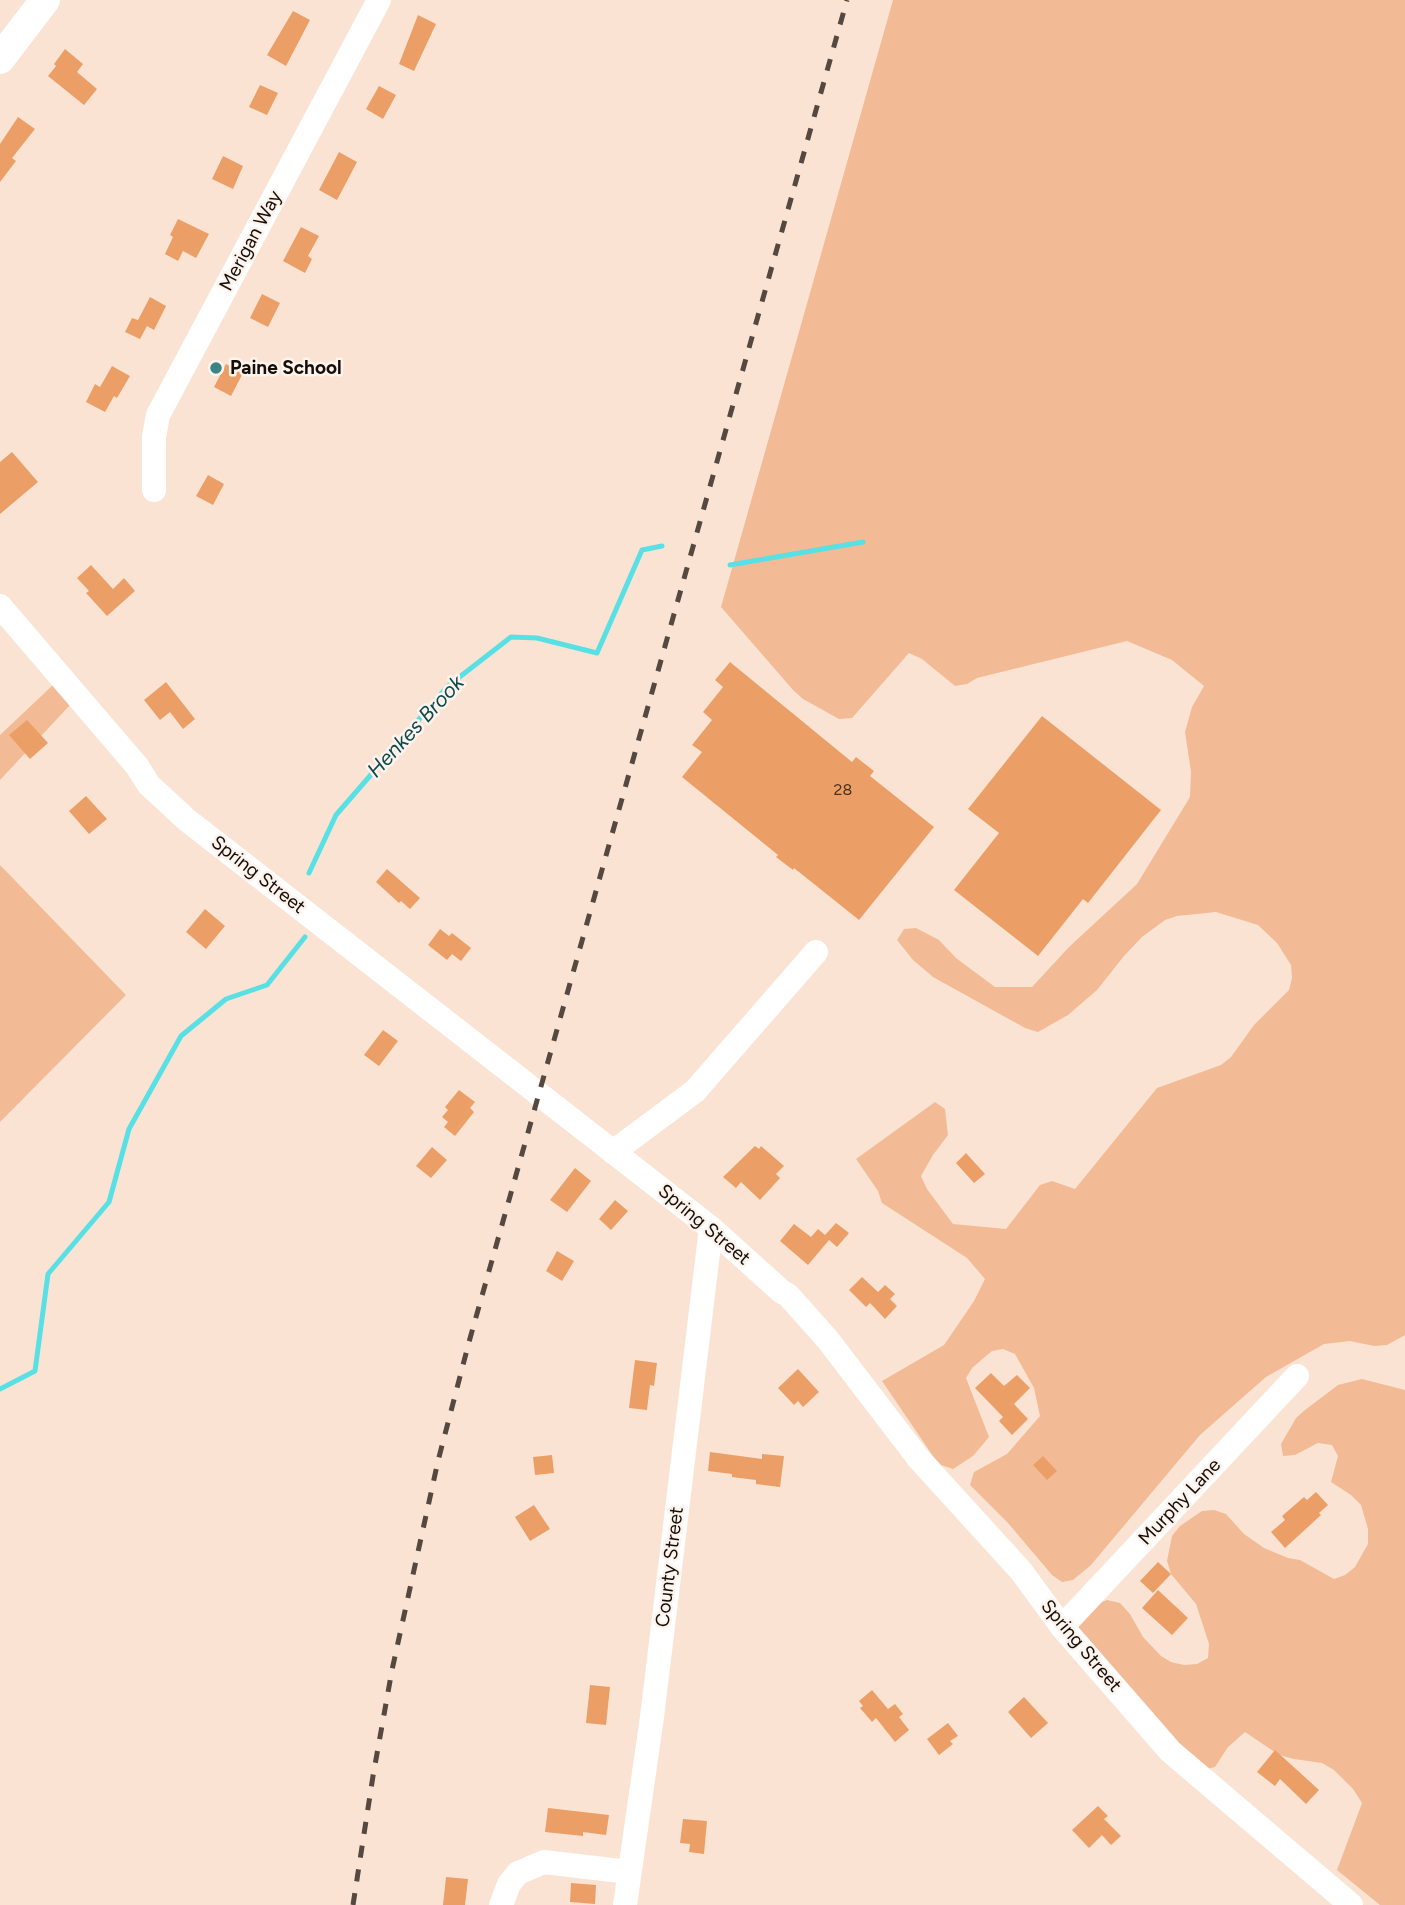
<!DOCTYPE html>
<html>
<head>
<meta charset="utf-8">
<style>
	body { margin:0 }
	canvas { display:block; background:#fbe3d3 }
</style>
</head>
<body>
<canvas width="1405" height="1905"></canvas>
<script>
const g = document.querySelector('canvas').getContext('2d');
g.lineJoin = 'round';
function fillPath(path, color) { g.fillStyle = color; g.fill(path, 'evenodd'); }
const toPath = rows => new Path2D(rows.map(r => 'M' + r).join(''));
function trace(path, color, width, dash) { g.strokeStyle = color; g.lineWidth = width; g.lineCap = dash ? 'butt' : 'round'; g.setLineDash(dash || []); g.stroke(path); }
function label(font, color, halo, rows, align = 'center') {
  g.font = font + ' Figtree,sans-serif'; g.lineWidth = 5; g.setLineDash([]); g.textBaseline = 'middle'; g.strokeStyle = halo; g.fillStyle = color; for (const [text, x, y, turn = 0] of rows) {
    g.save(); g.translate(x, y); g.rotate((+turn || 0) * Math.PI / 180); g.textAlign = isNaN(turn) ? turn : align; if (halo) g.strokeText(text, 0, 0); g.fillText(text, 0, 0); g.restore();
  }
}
const green = toPath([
	[893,0,1405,0,1405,1335,1387,1345,1374,1346,1350,1341,1324,1344,1266,1377,1200,1435,1091,1565,1073,1580,1062,1582,1052,1575,1008,1523,970,1485,974,1472,1007,1454,1040,1416,1034,1388,1015,1354,1003,1349,992,1351,972,1368,966,1378,989,1437,973,1456,953,1469,941,1465,933,1456,882,1381,944,1345,974,1301,985,1279,967,1258,882,1203,878,1191,856,1159,935,1102,945,1109,948,1135,933,1155,921,1176,927,1189,953,1224,1006,1229,1040,1185,1052,1181,1075,1189,1157,1088,1221,1065,1231,1057,1254,1025,1289,990,1292,978,1291,965,1277,943,1258,925,1216,912,1177,916,1165,920,1142,937,1124,956,1097,990,1068,1015,1038,1032,1025,1028,933,977,913,960,897,940,904,929,916,928,939,940,956,958,995,987,1032,987,1069,947,1137,884,1190,797,1191,772,1185,732,1192,707,1204,686,1172,660,1127,641,977,678,967,684,955,686,922,659,909,653,852,718,839,719,803,699,793,690,721,607],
	[54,684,70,705,0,780,0,735],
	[0,865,126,995,0,1122],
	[1362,1379,1405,1390,1405,1905,1380,1905,1337,1870,1362,1803,1353,1789,1334,1770,1322,1763,1294,1759,1279,1755,1245,1732,1228,1747,1215,1767,1203,1770,1074,1622,1095,1605,1107,1600,1120,1603,1130,1614,1143,1637,1161,1656,1171,1662,1184,1665,1197,1664,1208,1658,1209,1644,1196,1604,1171,1574,1167,1561,1172,1536,1180,1526,1202,1511,1214,1510,1226,1514,1244,1534,1264,1548,1288,1558,1300,1560,1334,1579,1345,1575,1355,1567,1368,1544,1368,1529,1361,1505,1351,1495,1331,1482,1338,1456,1332,1445,1318,1443,1295,1455,1283,1456,1281,1444,1296,1418,1305,1410,1338,1385]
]);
const stream = toPath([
	[730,565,863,542],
	[309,873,336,815,448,686,511,637,537,638,597,653,642,550,662,546],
	[0,1389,35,1371,48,1274,109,1202,129,1129,181,1036,226,999,267,985,305,937]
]);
const building = toPath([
	[293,11,310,20,286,66,267,55],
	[418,15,436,24,414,71,399,64],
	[65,49,83,64,77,72,97,89,84,105,48,76,56,66,54,64],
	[260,85,278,93,267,115,249,107],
	[379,86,396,95,383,119,366,109],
	[18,117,35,129,12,158,16,161,0,182,0,144],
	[339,152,357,162,337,200,319,190],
	[223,156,243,166,233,189,212,179],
	[178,219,209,234,196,258,183,251,178,261,165,254,173,237,170,235],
	[301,227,319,236,308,256,312,259,305,273,283,261],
	[262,294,280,303,268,327,250,318],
	[150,297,166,306,154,330,147,326,140,339,125,332,132,318,138,320],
	[226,364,243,373,231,396,214,387],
	[112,366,130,376,117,398,114,396,105,412,86,402,95,384,100,387],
	[12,452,38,482,0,514,0,462],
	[208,475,224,484,213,505,196,496],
	[91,565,113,589,124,578,135,591,107,616,86,593,89,591,77,578],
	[730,662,852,762,856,757,874,771,870,776,934,827,859,920,794,868,793,870,776,857,778,855,682,777,702,752,692,745,712,720,703,712,723,687,715,680],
	[166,682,195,719,183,729,170,712,160,720,144,700],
	[1042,716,1161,810,1088,903,1083,899,1038,956,954,890,999,833,968,809],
	[27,720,48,743,30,759,9,735],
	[86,796,107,819,89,834,69,811],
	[387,869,420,898,410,909,401,901,399,903,376,882],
	[205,909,225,926,206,949,186,932],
	[440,929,449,936,452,933,471,948,461,961,452,954,447,960,428,945],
	[383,1030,398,1041,379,1066,364,1055],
	[459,1090,475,1102,470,1108,474,1112,455,1136,444,1127,448,1122,442,1117,448,1110,445,1107],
	[755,1146,759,1149,761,1146,784,1166,776,1174,780,1178,760,1200,741,1182,736,1188,723,1177],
	[432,1147,447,1160,431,1178,416,1166],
	[966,1153,985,1174,974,1183,956,1163],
	[575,1168,591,1181,567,1212,550,1200],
	[615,1200,628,1211,611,1230,599,1219],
	[836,1223,849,1233,837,1247,829,1240,808,1265,780,1241,794,1224,811,1237,818,1229,825,1235],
	[557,1251,574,1261,562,1281,546,1271],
	[862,1277,878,1292,885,1285,895,1294,890,1299,897,1306,885,1319,870,1303,866,1307,849,1290],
	[635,1360,657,1363,654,1386,650,1385,647,1410,629,1408],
	[798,1369,819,1392,803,1407,798,1401,794,1405,778,1388],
	[991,1373,1004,1386,1017,1375,1030,1388,1014,1404,1028,1419,1012,1435,999,1421,1003,1417,975,1388],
	[710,1452,762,1459,762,1454,784,1456,780,1487,756,1484,756,1480,732,1477,732,1474,708,1471],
	[552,1455,554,1473,535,1475,533,1457],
	[1043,1456,1057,1471,1047,1480,1033,1465],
	[1316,1492,1328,1505,1319,1513,1321,1515,1285,1548,1271,1532,1285,1520,1282,1516,1304,1497,1307,1500],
	[534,1505,550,1529,530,1541,515,1517],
	[1158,1562,1171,1574,1153,1593,1140,1581],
	[1158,1590,1188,1618,1172,1635,1142,1608],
	[590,1685,610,1687,606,1725,586,1723],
	[872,1690,888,1709,895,1704,903,1714,899,1717,909,1730,895,1742,876,1718,872,1722,860,1708,863,1706,859,1701],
	[1024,1697,1048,1723,1031,1738,1008,1712],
	[948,1723,958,1736,950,1741,953,1744,939,1755,927,1739],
	[1275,1750,1319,1790,1306,1804,1280,1779,1275,1786,1257,1772],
	[1098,1806,1108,1816,1104,1819,1121,1836,1111,1845,1102,1835,1089,1848,1072,1830],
	[548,1808,609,1815,606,1835,583,1832,583,1836,545,1832],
	[683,1819,707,1821,704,1854,689,1852,690,1844,680,1843],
	[446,1877,468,1879,465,1905,443,1905],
	[571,1883,596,1885,595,1904,570,1902]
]);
const minor = toPath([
	[154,490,154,437,158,415,379,0],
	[0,606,137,766,149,785,187,820,711,1228,782,1292,788,1295,828,1340,919,1459,1021,1571,1062,1627,1170,1751,1351,1905],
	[613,1152,695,1091,816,952],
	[1062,1627,1297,1376],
	[501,1905,509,1884,518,1873,544,1862,629,1872],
	[625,1905,652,1717,711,1228]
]);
const major = toPath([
	[0,59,45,0]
]);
const rail = toPath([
	[353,1905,373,1776,392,1670,438,1461,469,1342,847,0]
]);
const markers = [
	[216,368,7,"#3b8486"]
];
const numberNames = [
	["28",843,790]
];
const streetNames = [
	["Merigan Way",251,241,-62],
	["Spring Street",258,875,38],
	["Spring Street",704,1225,40],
	["Murphy Lane",1180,1502,-47],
	["County Street",670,1567,-83],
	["Spring Street",1081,1646,50]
];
const poiNames = [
	["Paine School",230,368]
];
const waterNames = [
	["Henkes Brook",416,727,-47]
];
fillPath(green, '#f2bb95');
trace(stream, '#59e0e5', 5);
fillPath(building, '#eb9f67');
trace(minor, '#fff', 24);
trace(major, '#fff', 30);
trace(rail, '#544840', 5, [12, 12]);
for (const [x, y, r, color] of markers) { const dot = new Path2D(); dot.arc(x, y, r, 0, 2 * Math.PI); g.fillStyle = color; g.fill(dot); trace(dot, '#fdf3ed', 2.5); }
label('16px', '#4a3220', null, numberNames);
label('19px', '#150d08', '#fdf3ed', streetNames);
label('bold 19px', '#150d08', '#fdf3ed', poiNames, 'left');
label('italic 21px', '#0b494b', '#fdf3ed', waterNames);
</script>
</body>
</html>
